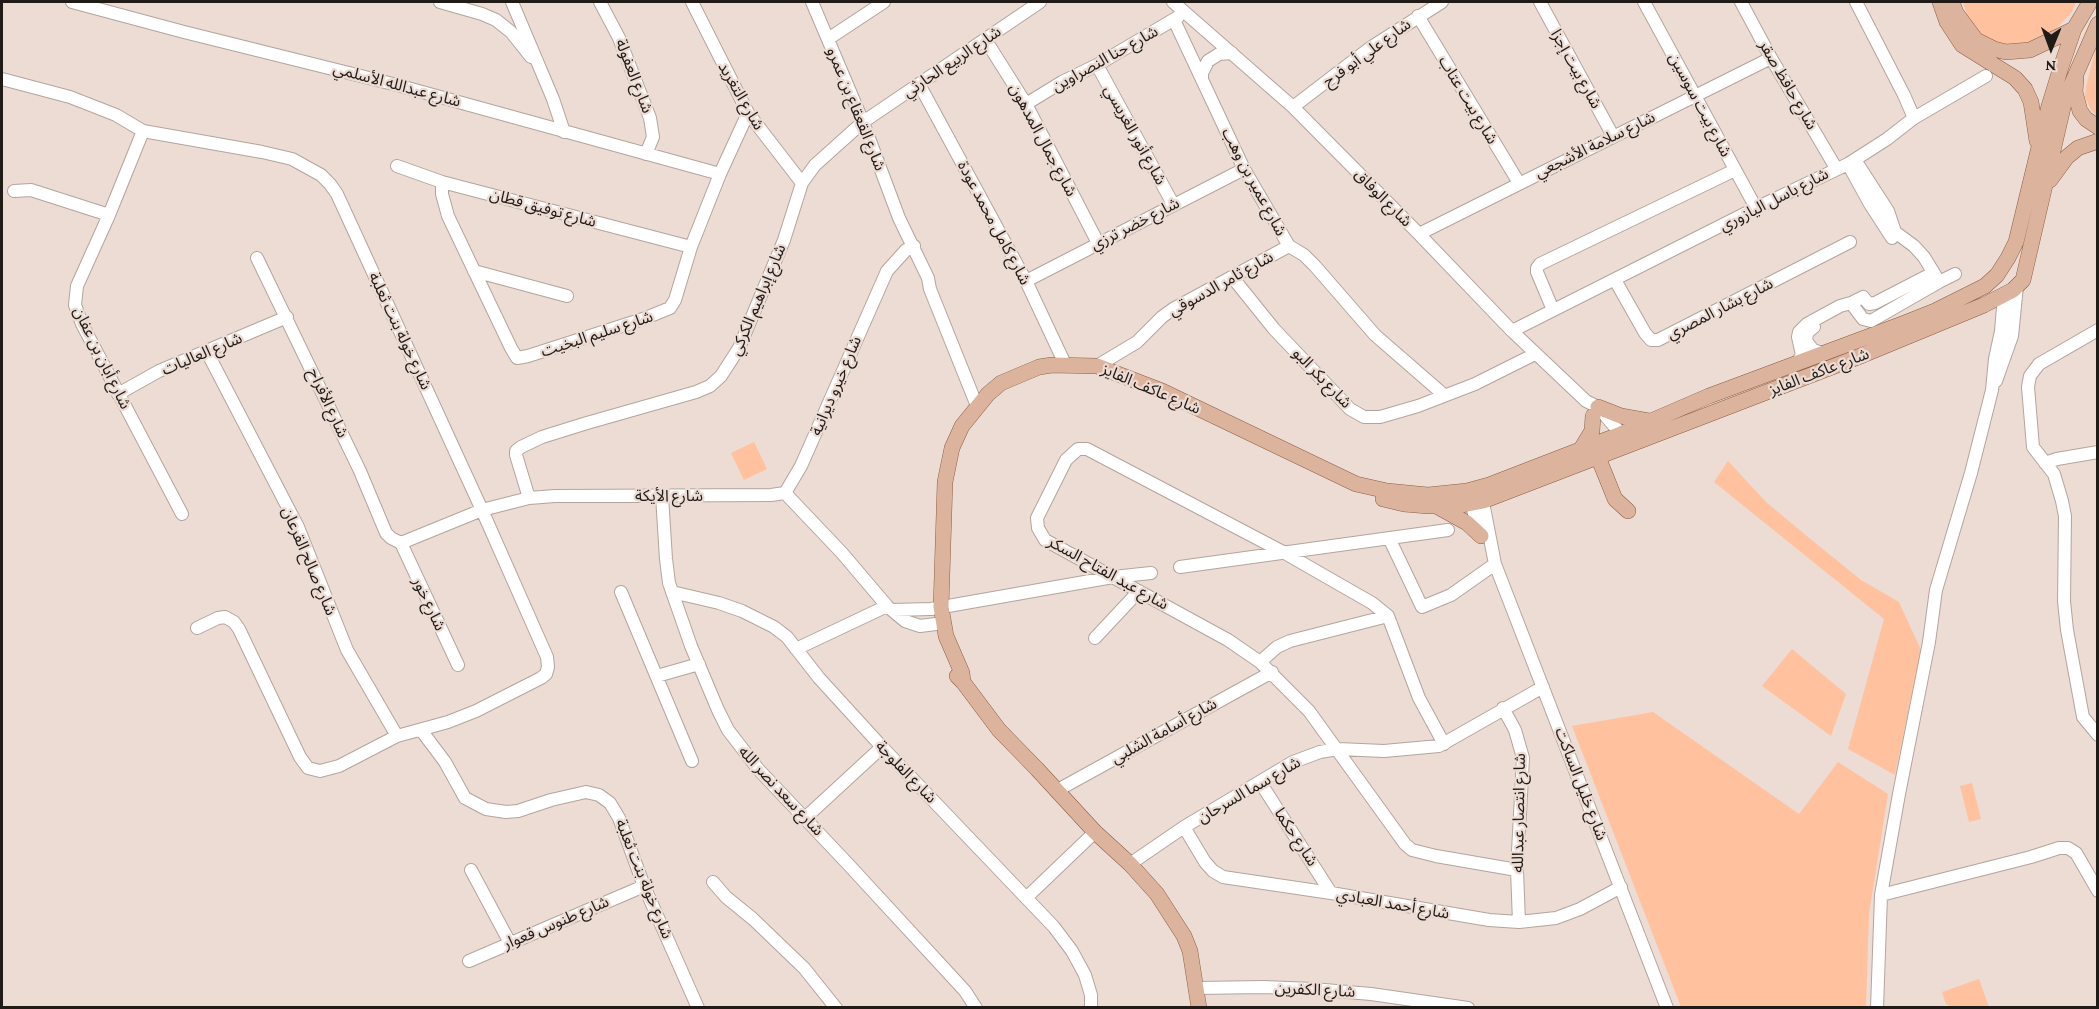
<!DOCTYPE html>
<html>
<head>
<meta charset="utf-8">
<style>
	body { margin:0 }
	#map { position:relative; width:2099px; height:1009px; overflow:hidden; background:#ecdcd4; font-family:"Crimson Pro",serif }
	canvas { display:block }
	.frame { position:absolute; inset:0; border:3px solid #211b18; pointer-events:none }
	.north { position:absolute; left:2021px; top:18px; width:60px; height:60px; -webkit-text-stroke:4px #ecdcd4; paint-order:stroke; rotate:181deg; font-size:16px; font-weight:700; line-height:24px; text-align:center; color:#211b18 }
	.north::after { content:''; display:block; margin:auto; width:21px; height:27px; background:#211b18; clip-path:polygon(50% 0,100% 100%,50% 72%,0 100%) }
</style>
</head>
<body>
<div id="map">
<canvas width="2099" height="1009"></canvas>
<div class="frame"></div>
<div class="north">N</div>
</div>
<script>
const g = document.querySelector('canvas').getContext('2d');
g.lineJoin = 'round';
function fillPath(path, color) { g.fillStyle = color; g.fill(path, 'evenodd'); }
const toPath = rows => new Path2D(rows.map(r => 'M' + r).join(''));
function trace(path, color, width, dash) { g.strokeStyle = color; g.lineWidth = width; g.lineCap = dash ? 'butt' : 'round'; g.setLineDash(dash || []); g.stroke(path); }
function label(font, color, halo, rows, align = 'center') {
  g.font = font + ' "Crimson Pro","Noto Sans Arabic",serif'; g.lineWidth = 4.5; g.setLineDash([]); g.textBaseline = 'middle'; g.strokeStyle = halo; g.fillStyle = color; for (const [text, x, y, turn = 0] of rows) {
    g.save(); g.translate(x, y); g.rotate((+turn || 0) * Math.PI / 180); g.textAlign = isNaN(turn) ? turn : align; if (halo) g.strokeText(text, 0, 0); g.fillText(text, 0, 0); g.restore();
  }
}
const green = toPath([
	[1963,2,2076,2,2072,12,2052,33,2032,44,2006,46,1989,40,1979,33,1968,18],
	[2097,43,2097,116,2091,110,2085,97,2086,87],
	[754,442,767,469,744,480,731,453],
	[1728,461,1766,502,1808,537,1861,580,1899,602,1921,650,1895,775,1848,749,1884,619,1714,482],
	[1792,649,1846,694,1831,736,1762,686],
	[1653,712,1799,814,1838,762,1888,794,1869,914,1866,1007,1681,1007,1572,726],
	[1972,783,1981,819,1969,822,1960,786],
	[1979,979,1989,1007,1951,1007,1946,1004,1942,992]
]);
const minor = toPath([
	[72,2,184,32,393,84,720,174],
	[440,2,482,14,496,20,511,32,531,57],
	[512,2,553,99,564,132],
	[600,2,619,38,650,118,653,137,646,154],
	[692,2,748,113,802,183],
	[812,2,863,122,899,218,928,278,930,289,977,406],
	[1173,2,1293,107,1419,234,1512,331,1586,401,1598,407,1621,434,1624,441],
	[1540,2,1613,136],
	[1644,2,1756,208],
	[1741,2,1771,58,1836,168],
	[1856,2,1904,95,1914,118],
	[1418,16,1519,183],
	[1174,20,1244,169,1289,246,1304,255,1315,266,1375,335,1444,395],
	[828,39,884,2],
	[985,39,1026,104,1098,243],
	[1097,65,1173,204],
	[2,79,70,97,116,115,143,131,262,152,292,159,321,175,330,184,337,194,482,510,547,657,548,667,546,674,541,678,476,711,448,722,397,736,339,766,320,771,308,768,300,757,239,629,234,622,225,617,218,618,197,628],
	[1202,79,1202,73,1208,61,1219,54,1232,53],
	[919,84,1026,281,1065,364],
	[1026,104,1062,82,1097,65,1178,17],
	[1293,107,1370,48,1442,2],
	[143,131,109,215,77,286,75,305,82,324,182,514],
	[1855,160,1888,211,1895,232,1914,246,1924,257,1935,275],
	[1848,164,1870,204,1892,238],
	[397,166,442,182,691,247],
	[442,182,442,194,448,216,511,348,517,358,528,356,643,319,670,308,675,300,691,247,720,174,748,113],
	[14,191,31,190,109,215],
	[1419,234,1771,58],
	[257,258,360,471,386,533,391,538,401,543],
	[474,271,567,296],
	[1233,278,1274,329,1350,409,1364,417,1380,417,1418,406,1475,384,1535,354],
	[1615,280,1645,333,1651,340,1658,340,1850,242],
	[1026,281,1244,169],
	[1939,282,1955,274],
	[1553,310,1537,272,1537,268,1540,264,1735,170],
	[1814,327,1807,333,1806,341,1813,350,1825,354],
	[2098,330,2039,364,2030,376,2028,387,2033,447,2054,474,2062,501,2065,516,2064,601,2067,630,2083,717,2098,735],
	[1512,331,1756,208,1848,164,1887,139,1914,118,1986,76],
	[207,352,298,527,347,650,397,736],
	[1796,364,1802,355,1798,337,1799,332,1807,324,1840,306,1851,303,1863,297,1869,304,1875,303,1931,274,1935,275,1939,282,1871,321,1863,319,1851,303],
	[1097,366,1137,342,1162,317,1173,309,1289,246],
	[1996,381,2012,336,2017,286],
	[118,394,159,371,287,317],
	[2045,463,2057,459,2098,452],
	[1481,492,1495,564,1667,1008],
	[785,493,801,466,887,271,906,250,914,246],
	[785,493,842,553,887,606,905,621,920,626,944,623],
	[662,496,666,559,669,583,691,646,718,710,728,730,758,769,847,863,965,991,976,1008],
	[1469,496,1481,537],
	[529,498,516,455,516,451,521,447,542,437,587,423,696,392,710,386,721,376,739,348,784,240,802,183,815,165,863,122,1040,2],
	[1389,538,1422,607,1451,595,1495,564],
	[401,543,482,510,529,498,555,496,771,495,785,493],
	[401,543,458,665],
	[1180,567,1448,530],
	[621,592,692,761],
	[672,592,719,603,742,611,774,627,787,637,819,678,882,747,1054,927,1072,951,1085,975,1091,995,1091,1008],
	[892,610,931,609,1113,577,1151,573],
	[1095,638,1139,591],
	[796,649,887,606],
	[1260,662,1277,647,1290,641,1388,616],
	[657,676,699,664],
	[1503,708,1515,730,1523,758,1517,870,1519,922],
	[421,730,445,762,465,798,486,809,506,812,518,811,551,800,586,792,599,795,610,803,619,818,644,886,698,1008],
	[1444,744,1419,698,1388,616,1372,603,1283,552,1087,449,1078,449,1066,460,1037,518,1038,528,1045,540,1228,640,1260,662,1309,711,1405,844,1412,850,1436,856,1517,870],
	[1260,782,1331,893],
	[1056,791,1272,672],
	[805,818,882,747],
	[1184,827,1205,862,1213,871,1223,877,1331,893,1489,920,1519,922,1556,918,1580,909,1621,887],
	[1130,864,1184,827,1293,762,1320,752,1338,749,1384,751,1439,746,1543,687],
	[471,870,510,943],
	[713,882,726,897,753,919,804,968,836,1008],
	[1881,895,2031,857,2059,848,2068,848,2076,853,2098,891],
	[1026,898,1095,832],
	[469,961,644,886],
	[1197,988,1264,987,1313,989,1371,994,1468,1008],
	[1877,1008,1881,895,1899,794,1929,642,1936,590,1971,473,1992,390,1995,359,2001,331,2004,295]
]);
const major = toPath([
	[1940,2,1947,22,1962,45,2015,78,2025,89,2031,102,2037,141],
	[1952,2,1956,13,1976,40,1994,49,2006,52,2030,50,2074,29],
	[2076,79,2075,92,2080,111,2086,119,2098,127],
	[2050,180,2067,157,2078,148,2098,141],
	[1598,407,1621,416,1649,421],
	[1581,449,1592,431,1593,416],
	[1598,457,1615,499,1628,511],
	[1383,499,1404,504,1428,506,1457,506,1483,501,1858,357,1984,305,2013,290,2023,280,2065,99,2098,24],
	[1438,507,1467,523,1481,536],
	[957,676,963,682,999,730,1037,769,1095,832,1130,864,1157,894,1184,936,1190,951,1199,1008],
	[963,682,962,673,946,636,941,607,945,482,952,448,962,426,988,394,1001,383,1039,367,1052,365,1097,366,1162,391,1356,484,1387,491,1428,495,1467,491,1489,485,1621,434,1709,396,1902,324,1935,311,1985,286,1997,275,2008,258,2016,242,2049,106,2061,67,2074,29,2090,2]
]);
const streetNames = [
	["شارع علي أبو فرح",1367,53,-36],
	["شارع حنا النصراوين",1105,59,-29],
	["شارع الربيع الحارثي",952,62,-34],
	["شارع بيت إجزا",1576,69,61],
	["شارع العفولة",634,76,69],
	["شارع عبدالله الأسلمي",397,85,15],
	["شارع حافظ صقر",1788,85,60],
	["شارع التغريد",741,96,60],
	["شارع بيت عتاب",1468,100,59],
	["شارع بيت سوسين",1700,105,62],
	["شارع القعقاع بن عمرو",856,109,68],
	["شارع أنور الغريسي",1135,135,61],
	["شارع جمال المدهون",1043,140,62],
	["شارع سلامة الأشجعي",1595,145,-26],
	["شارع عمير بن وهب",1254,182,62],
	["شارع الوفاق",1383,198,45],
	["شارع باسل اليازوري",1774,200,-27],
	["شارع توفيق قطان",543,208,15],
	["شارع كامل محمد عودة",994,223,62],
	["شارع خضر ترزي",1135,224,-27],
	["شارع ثامر الدسوقي",1221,284,-29],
	["شارع إبراهيم الكركي",758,300,-67],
	["شارع بشار المصري",1720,309,-27],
	["شارع خولة بنت ثعلبة",400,331,65],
	["شارع سليم البخيت",597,334,-18],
	["شارع العاليات",202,354,-23],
	["شارع أبان بن عفان",102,358,64],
	["شارع عاكف الفايز",1819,372,-21],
	["شارع بكر البو",1322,378,46],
	["شارع خيرو ديرانية",836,386,-67],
	["شارع عاكف الفايز",1151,389,23],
	["شارع الأفراح",328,403,65],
	["شارع الأيكة",669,496],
	["شارع صالح القرعان",309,561,67],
	["شارع عبد الفتاح السكر",1108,573,29],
	["شارع خور",429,604,65],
	["شارع أسامة الشلبي",1164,731,-29],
	["شارع الفلوجة",906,772,46],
	["شارع خليل الساكت",1581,784,69],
	["شارع سما السرحان",1249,790,-30],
	["شارع سعد نصر الله",781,791,47],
	["شارع انتصار عبدالله",1519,813,-89],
	["شارع حكما",1296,837,57],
	["شارع خولة بنت ثعلبة",644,879,68],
	["شارع أحمد العبادي",1393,904,10],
	["شارع طنوس قعوار",556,923,-23],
	["شارع الكفرين",1315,990,3]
];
fillPath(green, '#ffc19e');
trace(minor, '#b3a59d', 14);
trace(major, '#8c5e44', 16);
trace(minor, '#fff', 12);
trace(major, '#dcb49d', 15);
label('16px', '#211b18', '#ecdcd4', streetNames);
</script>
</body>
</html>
